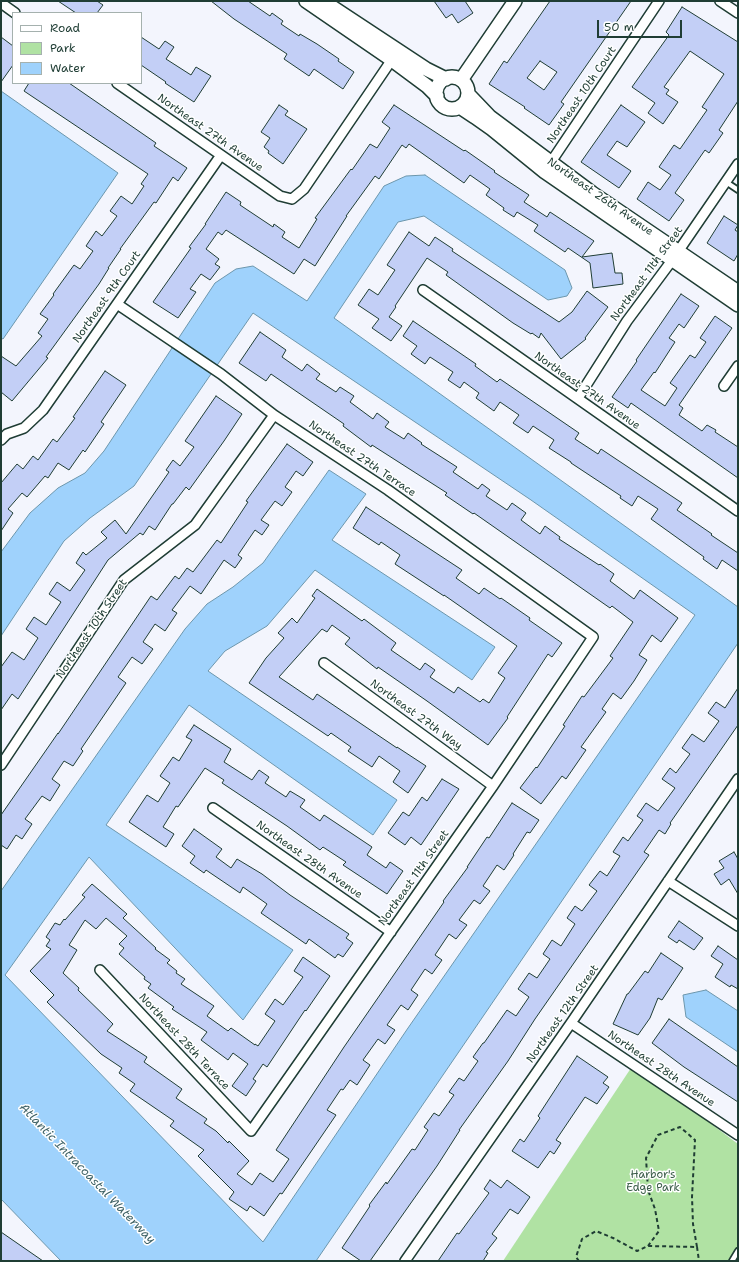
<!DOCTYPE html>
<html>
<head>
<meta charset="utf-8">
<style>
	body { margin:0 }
	#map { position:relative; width:739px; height:1262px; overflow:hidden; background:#f3f5fd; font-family:"Shantell Sans",sans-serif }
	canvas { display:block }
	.frame { position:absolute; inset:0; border:2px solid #1f3d34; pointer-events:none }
	.legend { position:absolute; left:12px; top:12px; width:130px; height:72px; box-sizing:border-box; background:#fff; border:1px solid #a5b1ae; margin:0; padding:5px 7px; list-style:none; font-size:12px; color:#1f3d34 }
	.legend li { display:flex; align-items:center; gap:8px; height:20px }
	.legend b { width:20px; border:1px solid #a5b1ae }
	.scale { position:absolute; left:597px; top:20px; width:85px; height:18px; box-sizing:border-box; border:2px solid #1f3d34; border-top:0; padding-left:5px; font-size:12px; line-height:14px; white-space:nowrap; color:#1f3d34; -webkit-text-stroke:3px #fff; paint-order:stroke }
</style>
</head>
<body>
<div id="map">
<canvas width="739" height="1262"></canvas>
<div class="frame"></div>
<ul class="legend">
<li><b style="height:5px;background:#fff"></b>Road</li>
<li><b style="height:11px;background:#b0e2a3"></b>Park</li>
<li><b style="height:11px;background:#9fd2fc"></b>Water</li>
</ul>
<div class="scale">50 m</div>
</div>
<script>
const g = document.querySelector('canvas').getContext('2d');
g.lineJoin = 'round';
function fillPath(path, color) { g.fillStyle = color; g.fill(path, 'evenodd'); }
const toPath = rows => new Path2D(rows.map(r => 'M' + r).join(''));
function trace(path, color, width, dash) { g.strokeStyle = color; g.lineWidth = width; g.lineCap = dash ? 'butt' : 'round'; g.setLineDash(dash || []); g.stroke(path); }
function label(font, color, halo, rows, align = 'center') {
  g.font = font + ' "Shantell Sans",sans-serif'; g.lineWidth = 3; g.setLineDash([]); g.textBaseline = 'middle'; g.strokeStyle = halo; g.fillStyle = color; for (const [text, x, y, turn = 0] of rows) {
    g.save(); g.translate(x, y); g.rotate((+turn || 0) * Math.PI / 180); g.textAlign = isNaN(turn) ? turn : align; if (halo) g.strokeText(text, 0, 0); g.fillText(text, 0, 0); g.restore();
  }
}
const green = toPath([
	[633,1065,738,1144,738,1261,503,1261]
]);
const water = toPath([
	[1,91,118,173,3,339,1,338,1,91],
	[425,175,565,270,572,288,567,296,548,300,424,216,398,222,334,318,738,607,738,643,316,1261,61,1261,1,1199,1,891,185,629,207,604,233,587,263,563,329,470,366,494,332,540,495,647,472,680,315,570,267,626,225,651,208,671,397,800,373,835,189,705,106,825,293,950,243,1020,89,857,5,975,263,1242,408,1028,695,615,531,500,253,313,134,486,90,518,64,541,1,636,1,552,30,513,58,488,85,473,104,451,215,283,236,269,253,266,307,301,384,186,406,176,425,175],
	[706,990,738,1011,738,1052,686,1017,683,995,706,990]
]);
const building = toPath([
	[58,1,97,1,103,5,97,13,76,13,58,1],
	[211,1,248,1,270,16,272,13,283,21,281,24,299,36,300,34,317,44,339,59,338,61,354,72,343,89,314,69,309,76,284,59,287,54,234,19,211,1],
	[434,1,465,1,473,13,458,23,452,14,446,18,434,1],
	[550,1,631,1,561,102,564,104,549,125,524,108,525,107,489,84,504,61,507,63,550,1],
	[540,61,557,72,544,90,527,78,540,61],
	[682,7,738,42,738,101,719,130,723,133,709,153,705,150,675,193,684,200,669,221,637,199,648,182,660,190,671,175,659,167,674,145,680,149,707,110,702,107,724,74,690,51,664,87,669,90,666,94,678,102,663,124,648,113,655,103,632,87,669,35,666,32,682,7],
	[1,37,13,46,13,65,1,82,1,37],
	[141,37,159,49,165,41,174,47,166,59,191,75,196,67,211,76,194,102,165,83,166,82,141,65,141,37],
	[29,83,69,83,156,143,154,146,187,168,178,181,173,177,156,203,154,202,120,249,121,249,108,268,109,268,99,284,46,357,48,358,12,401,1,392,1,356,16,366,42,336,38,333,48,319,40,314,54,295,53,294,74,265,80,269,93,251,86,246,96,231,102,236,117,216,110,211,121,196,132,204,144,186,141,184,148,174,24,91,29,83],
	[279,105,288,111,285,115,307,129,283,164,268,153,269,151,264,147,270,138,261,132,279,105],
	[394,105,464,151,465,150,495,171,494,172,529,195,524,202,547,217,550,212,594,241,582,257,612,253,615,273,622,273,623,284,593,288,590,263,568,248,565,252,534,231,538,225,517,212,514,217,503,210,504,208,486,195,490,189,470,175,464,183,409,144,406,148,402,145,379,179,375,176,346,216,347,216,315,266,304,259,294,274,226,230,222,235,218,232,206,249,219,259,215,264,220,267,210,280,201,274,190,289,196,292,178,318,153,302,191,248,189,247,206,224,205,224,226,192,241,202,240,205,273,227,274,224,285,232,282,237,299,248,317,219,315,218,351,169,352,170,370,144,377,148,390,128,382,122,394,105],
	[621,105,645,122,627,147,617,141,607,155,631,171,619,188,581,162,621,105],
	[724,216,738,225,735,230,738,232,738,254,734,261,707,243,724,216],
	[409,232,429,246,435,237,453,249,452,251,527,301,559,322,572,312,587,291,608,307,585,338,586,339,561,359,541,333,539,338,532,333,531,334,513,323,446,275,448,272,427,258,395,306,396,307,389,317,402,326,391,341,372,328,379,319,358,305,369,289,378,295,395,270,387,265,409,232],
	[681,294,699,306,684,328,679,324,669,338,675,342,655,373,654,372,641,390,665,406,677,388,670,383,690,355,695,358,706,342,700,338,715,316,732,328,679,405,683,408,679,415,702,431,707,425,716,430,715,432,738,447,738,478,631,403,628,408,612,397,637,361,636,360,681,294],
	[413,321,476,364,475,366,497,382,500,379,579,433,575,439,598,454,601,449,682,503,677,510,712,534,711,535,738,553,738,571,722,560,717,569,703,559,704,557,651,519,658,509,638,496,632,506,620,498,621,496,571,463,571,462,549,448,554,440,533,426,528,433,513,423,519,415,500,402,494,411,476,398,479,393,464,382,460,388,448,380,453,372,430,357,425,364,411,354,417,346,403,336,413,321],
	[260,332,286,350,282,357,302,371,307,364,320,374,316,379,336,392,340,387,354,396,350,402,373,419,377,413,389,422,385,427,404,439,408,433,422,443,421,444,457,467,453,472,478,489,482,484,490,490,486,496,507,510,512,503,526,513,521,520,540,534,545,526,560,537,559,539,599,565,600,564,614,574,610,581,634,599,640,590,678,618,661,642,652,635,639,655,647,660,634,681,621,699,613,693,602,709,606,712,581,747,586,750,566,779,562,776,541,804,520,788,536,767,537,768,565,726,563,725,582,696,584,697,613,658,610,656,633,622,612,606,610,608,474,513,473,514,445,495,447,493,372,445,371,447,343,426,344,424,271,374,266,381,239,363,260,332],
	[105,371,126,385,101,422,104,424,85,452,83,450,69,470,58,463,48,478,45,476,27,497,22,493,8,509,13,513,1,531,1,483,17,464,23,469,33,456,38,460,53,439,57,442,75,418,73,417,105,371],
	[216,396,242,414,224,441,189,490,186,487,173,504,172,504,155,530,149,526,143,535,140,533,108,560,18,699,12,694,1,710,1,667,12,652,24,660,38,638,26,629,34,617,46,625,61,602,49,594,57,582,70,591,85,570,76,563,83,552,86,555,107,538,101,532,115,520,126,534,169,472,166,470,173,460,180,466,194,447,185,441,216,396],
	[287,444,313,462,303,476,296,471,285,487,292,492,282,506,275,501,261,520,269,525,262,535,255,530,238,555,242,558,235,568,224,560,201,594,190,586,172,610,177,613,165,631,155,624,143,642,153,649,142,664,132,657,118,677,126,683,81,749,83,751,73,766,64,761,52,779,60,785,50,801,42,796,25,819,32,824,22,839,16,835,7,849,1,845,1,815,58,733,58,734,151,596,157,600,175,576,179,579,187,568,193,572,217,540,221,543,248,502,246,501,287,444],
	[366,507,462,570,456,578,479,594,484,588,500,599,501,598,530,618,529,620,562,643,552,657,548,654,507,717,508,718,488,745,427,701,378,667,377,669,345,644,350,638,332,625,327,632,322,629,279,677,313,700,317,694,397,748,397,747,426,766,408,793,393,782,400,771,379,756,372,767,348,751,351,747,331,733,328,736,249,683,266,658,284,638,278,633,292,618,297,623,315,598,312,596,317,589,362,621,364,619,396,643,391,650,420,670,425,663,435,670,430,677,454,693,458,687,480,702,483,699,489,703,505,678,498,673,517,646,444,595,444,596,395,564,400,555,381,542,379,545,353,528,366,507],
	[738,688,738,725,670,823,671,824,665,834,659,830,644,852,649,855,535,1019,508,1061,459,1130,460,1130,437,1166,370,1261,361,1261,342,1248,370,1206,369,1205,386,1182,387,1184,412,1149,415,1150,428,1130,424,1127,434,1113,439,1116,454,1095,449,1092,459,1078,464,1081,478,1061,473,1057,483,1043,484,1043,507,1010,516,1016,529,997,518,989,529,973,537,978,550,959,543,954,552,940,561,946,575,924,567,918,575,906,582,911,597,891,589,885,600,871,607,876,620,856,613,852,623,837,628,841,643,820,637,816,646,803,658,811,675,788,662,779,670,768,676,773,690,754,682,748,692,734,704,742,719,721,708,713,716,702,725,708,738,688],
	[194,725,231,749,224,762,252,780,259,770,269,777,265,783,286,797,290,791,305,800,300,807,320,821,324,815,372,847,367,855,386,868,390,862,403,871,387,894,343,865,346,862,323,847,320,850,287,826,222,783,224,780,205,768,178,807,176,806,163,827,174,834,166,847,129,822,147,795,158,802,170,783,160,776,173,757,179,761,192,740,186,737,194,725],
	[442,779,459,789,421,845,411,837,405,845,388,833,403,812,409,816,422,797,427,801,442,779],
	[512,803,539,820,530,833,527,832,513,854,514,855,504,870,497,865,483,886,490,891,480,904,474,900,459,920,467,925,456,939,449,934,435,955,442,960,432,974,425,969,411,990,418,995,408,1010,401,1005,387,1025,395,1030,385,1044,378,1039,363,1060,370,1065,357,1085,350,1080,343,1090,341,1089,327,1110,336,1115,282,1194,280,1193,264,1216,250,1206,247,1211,229,1199,234,1192,198,1156,204,1150,170,1126,174,1121,130,1091,135,1084,119,1073,122,1068,101,1054,47,1002,54,995,30,971,51,949,46,946,50,940,46,937,55,923,60,925,64,919,65,920,85,897,82,895,92,884,127,914,123,918,156,948,155,949,170,960,167,963,177,971,176,973,185,979,181,984,214,1006,207,1016,228,1031,231,1028,255,1045,255,1044,258,1046,275,1021,265,1014,275,999,283,1005,303,977,294,971,303,957,330,976,306,1011,305,1010,267,1067,263,1064,253,1079,256,1081,246,1096,232,1086,248,1064,233,1053,228,1060,201,1040,207,1032,172,1009,174,1007,148,988,151,984,144,979,145,977,119,954,124,948,119,944,127,936,106,918,96,929,85,920,69,945,77,950,63,973,79,988,78,990,113,1024,107,1031,147,1057,144,1062,182,1089,176,1098,207,1119,204,1123,216,1131,228,1143,229,1141,249,1161,237,1174,252,1185,260,1173,273,1182,289,1159,276,1150,344,1047,444,902,443,901,468,867,467,867,487,837,489,838,512,803],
	[194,829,222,849,216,857,231,868,237,859,262,874,290,895,349,934,346,938,353,943,343,957,338,954,335,958,309,939,306,944,261,913,267,904,243,887,240,893,206,870,204,873,190,863,195,856,182,846,194,829],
	[734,852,738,859,738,894,729,879,721,885,714,874,724,868,719,861,734,852],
	[679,921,703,938,694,950,679,940,677,943,668,937,679,921],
	[718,946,738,960,738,989,731,985,730,987,715,977,723,964,711,956,718,946],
	[661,953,683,968,662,1000,658,998,650,1018,638,1035,613,1024,627,994,628,994,645,971,648,973,661,953],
	[669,1019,738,1067,738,1102,684,1067,652,1043,669,1019],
	[577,1056,608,1077,603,1083,609,1087,597,1104,585,1097,556,1140,561,1143,554,1154,550,1151,538,1168,512,1151,520,1139,524,1142,540,1118,538,1116,577,1056],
	[490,1180,501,1188,507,1180,530,1197,518,1214,510,1209,492,1234,497,1238,486,1252,488,1253,483,1261,438,1261,457,1233,459,1234,489,1193,484,1189,490,1180],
	[1,1232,43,1261,1,1261,1,1232]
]);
const path = toPath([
	[697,1247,699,1261],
	[579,1261,576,1257,582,1239,596,1231,613,1238,637,1251,648,1246,697,1247,693,1224,692,1197,695,1140,680,1127,658,1135,646,1158,648,1190,655,1209,659,1231,648,1246]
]);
const lane = toPath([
	[726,182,738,190],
	[732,1261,738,1251]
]);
const street = toPath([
	[720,1,738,13],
	[1,3,15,13],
	[117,83,280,196,292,199,304,189,395,55],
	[551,162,659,1],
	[423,290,738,511],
	[724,386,738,366],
	[578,398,627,321,673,259,738,164],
	[1,440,7,434,24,428,43,410,221,155],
	[324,663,493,786],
	[1,765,124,580,195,525,274,415],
	[213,808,391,932],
	[668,881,738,926],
	[100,970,251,1131,493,786,593,637,388,490,274,415,221,374,117,304],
	[571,1023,738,1135],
	[405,1261,571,1023,738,779]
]);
const secondary = toPath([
	[306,1,392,60,427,86,437,96],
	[323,1,426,69,446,79],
	'436 93a16 16 0 1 1 32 0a16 16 0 1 1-32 0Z',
	[461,80,515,1],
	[468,94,490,117,592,193,738,292],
	[460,107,475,117,492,129,545,172,738,305]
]);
const streetNames = [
	["Northeast 10th Court",582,95,-56],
	["Northeast 27th Avenue",210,133,35],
	["Northeast 26th Avenue",600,197,35],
	["Northeast 11th Street",647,274,-54],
	["Northeast 9th Court",107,297,-55],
	["Northeast 27th Avenue",587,391,35],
	["Northeast 27th Terrace",362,459,34],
	["Northeast 10th Street",92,629,-56],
	["Northeast 27th Way",416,715,36],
	["Northeast 28th Avenue",309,860,35],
	["Northeast 11th Street",414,878,-55],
	["Northeast 12th Street",563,1014,-55],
	["Northeast 28th Terrace",184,1042,47],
	["Northeast 28th Avenue",661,1069,34]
];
const parkNames = [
	["Harbor's",653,1175],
	["Edge Park",653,1188]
];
const waterNames = [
	["Atlantic Intracoastal Waterway",87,1174,46]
];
fillPath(green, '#b0e2a3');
fillPath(water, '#9fd2fc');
trace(water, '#6c96ac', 1);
fillPath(building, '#c3cff6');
trace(building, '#1f3d34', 1);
trace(lane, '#1f3d34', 8);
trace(street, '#1f3d34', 12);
trace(secondary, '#1f3d34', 16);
trace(path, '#1f3d34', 2, [4, 3]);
trace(lane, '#fff', 4.5);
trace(street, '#fff', 9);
trace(secondary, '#fff', 13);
label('11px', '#1f3d34', '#fff', streetNames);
label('11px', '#3c5e4a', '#fff', parkNames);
label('italic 12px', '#3f6266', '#fff', waterNames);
</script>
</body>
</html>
